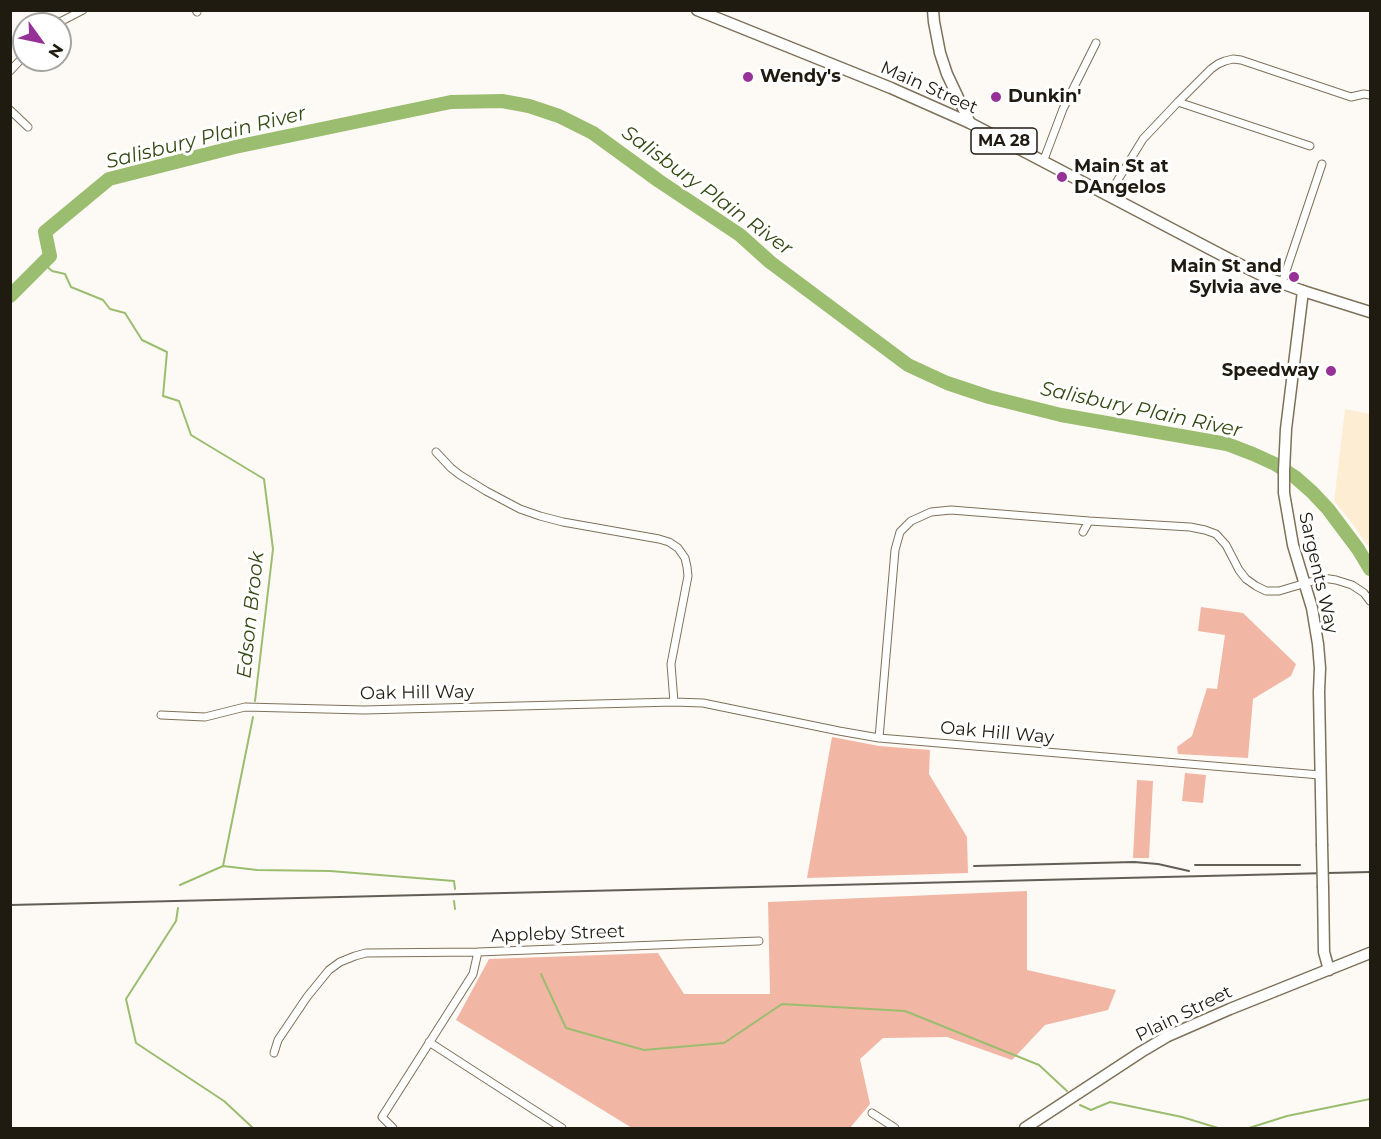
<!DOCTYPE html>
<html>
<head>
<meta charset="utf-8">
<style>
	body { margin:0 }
	#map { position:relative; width:1381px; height:1139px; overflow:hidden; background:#fdfaf5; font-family:Montserrat,sans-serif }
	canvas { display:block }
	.frame { position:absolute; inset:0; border:12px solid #201b11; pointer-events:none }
	.north { position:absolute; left:12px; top:12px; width:60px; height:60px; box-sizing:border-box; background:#fff; border:2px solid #a6a4a0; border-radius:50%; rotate:123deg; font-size:16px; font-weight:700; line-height:24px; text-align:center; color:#201b11 }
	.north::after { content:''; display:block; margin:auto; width:21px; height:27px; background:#953197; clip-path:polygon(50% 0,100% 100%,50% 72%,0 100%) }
</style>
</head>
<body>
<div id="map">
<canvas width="1381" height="1139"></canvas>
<div class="frame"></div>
<div class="north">N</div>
</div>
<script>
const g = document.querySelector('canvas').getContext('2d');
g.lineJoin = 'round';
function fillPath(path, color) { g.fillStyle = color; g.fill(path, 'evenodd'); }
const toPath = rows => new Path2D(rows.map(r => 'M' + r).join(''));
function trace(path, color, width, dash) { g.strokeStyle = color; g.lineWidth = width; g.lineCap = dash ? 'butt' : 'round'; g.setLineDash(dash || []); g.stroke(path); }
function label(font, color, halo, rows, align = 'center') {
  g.font = font + ' Montserrat,sans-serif'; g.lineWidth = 6; g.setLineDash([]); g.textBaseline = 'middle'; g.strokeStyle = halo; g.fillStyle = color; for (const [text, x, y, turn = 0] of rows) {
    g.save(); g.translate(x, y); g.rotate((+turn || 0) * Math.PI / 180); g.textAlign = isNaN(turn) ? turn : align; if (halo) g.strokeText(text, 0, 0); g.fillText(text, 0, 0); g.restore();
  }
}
const built = toPath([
	[1345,409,1370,414,1370,549,1352,523,1334,501]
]);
const green = toPath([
	[1201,607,1243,613,1296,664,1291,676,1253,699,1248,758,1178,754,1177,747,1192,736,1207,688,1217,689,1225,635,1198,631],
	[832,737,879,746,930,750,929,774,967,837,968,873,807,878],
	[1185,773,1206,775,1203,803,1182,801],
	[1137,780,1153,781,1149,858,1133,858],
	[1027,891,1027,970,1116,990,1108,1010,1045,1025,1012,1060,947,1037,883,1038,860,1059,870,1104,850,1128,632,1128,456,1020,489,959,658,953,684,994,770,994,768,902]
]);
const stream = toPath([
	[43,263,52,271,65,274,71,287,103,300,110,309,125,313,142,340,167,352,163,396,179,401,191,435,264,479,273,549,255,701],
	[223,866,257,870,330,871,454,881,455,889],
	[180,885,223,866,253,717],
	[454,901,455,909],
	[178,908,176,921,126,999,136,1043,224,1101,253,1128],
	[541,974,566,1028,644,1050,724,1043,782,1004,905,1011,1039,1065,1067,1091],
	[1080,1105,1091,1110,1110,1102,1182,1117,1218,1128],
	[1249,1128,1287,1116,1370,1099]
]);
const river = toPath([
	[10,296,50,256,45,232,109,179,235,147,451,102,502,101,529,106,559,116,593,133,659,181,740,235,770,262,908,365,947,383,989,397,1061,415,1227,444,1253,454,1275,464,1295,477,1312,492,1328,509,1358,549,1370,569]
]);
const minor = toPath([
	[196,10,197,12],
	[56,24,83,10],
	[10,71,24,56],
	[1178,102,1310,146],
	[10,110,28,127],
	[1043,162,1063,109,1096,43],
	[1108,196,1143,139,1178,102,1211,69,1218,64,1225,61,1233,59,1241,60,1351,97,1364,94,1370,95],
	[1282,283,1322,164],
	[436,452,451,468,460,475,486,491,520,509,540,516,563,522,659,539,669,542,678,548,685,558,687,567,688,576,671,664,674,702],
	[1083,532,1089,521,1190,527,1205,530,1216,534,1226,545,1239,570,1246,579,1256,586,1266,591,1279,591,1323,578,1336,580,1352,585,1364,593,1370,601],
	[161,715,205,717,245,707,364,710,674,702,703,703,839,731,879,738,1320,775],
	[879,738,895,550,900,532,911,521,931,512,951,510,1089,521],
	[429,1042,562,1128],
	[274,1053,278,1040,307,997,329,970,340,962,355,956,366,953,478,952],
	[872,1113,895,1128],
	[393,1128,382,1117,473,974,478,952,759,941]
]);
const secondary = toPath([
	[933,10,934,22,940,53,947,74,970,123],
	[1303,291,1286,429,1284,471,1284,493,1293,545,1312,608,1318,644,1320,668,1319,692,1322,844],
	[1323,888,1324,952,1329,970],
	[1025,1128,1141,1052,1168,1036,1230,1009,1370,953]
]);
const primary = toPath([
	[697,10,891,88,970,123,1233,261,1265,277,1303,291,1370,312]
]);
const rail = toPath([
	[1195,865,1300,865],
	[974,866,1134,862,1158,864,1189,871],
	[10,905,1370,872]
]);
const secondaryBridge = toPath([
	[1322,844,1323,888]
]);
const markers = [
	[748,77,6,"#953197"],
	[996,97,6,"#953197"],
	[1062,177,6,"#953197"],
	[1294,277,6,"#953197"],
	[1331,371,6,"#953197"]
];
const shields = [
	[1004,141,66]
];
const shieldNames = [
	["MA 28",1004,141]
];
const poiNames = [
	["Wendy's",760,77],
	["Dunkin'",1008,97],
	["Main St at",1074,167],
	["DAngelos",1074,188],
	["Main St and",1282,267,"right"],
	["Sylvia ave",1282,288,"right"],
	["Speedway",1319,371,"right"]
];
const streetNames = [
	["Main Street",929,88,24],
	["Sargents Way",1318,573,77],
	["Oak Hill Way",417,693,-1],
	["Oak Hill Way",997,733,5],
	["Appleby Street",558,934,-2],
	["Plain Street",1184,1014,-26]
];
const waterNames = [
	["Salisbury Plain River",206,138,-14],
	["Salisbury Plain River",707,191,36],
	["Salisbury Plain River",1141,410,12],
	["Edson Brook",251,615,-84]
];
fillPath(built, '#fdeed3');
fillPath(green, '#f2b6a5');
trace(stream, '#9bbd6f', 2);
trace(river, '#9bbd6f', 14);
trace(minor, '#7e7159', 9);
trace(secondary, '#7e7159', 13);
trace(primary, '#7e7159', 13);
trace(minor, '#fff', 7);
trace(secondary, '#fff', 10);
trace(primary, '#fff', 10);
trace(rail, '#625e55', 2);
trace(secondaryBridge, '#7e7159', 13, []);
trace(secondaryBridge, '#fff', 10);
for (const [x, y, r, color] of markers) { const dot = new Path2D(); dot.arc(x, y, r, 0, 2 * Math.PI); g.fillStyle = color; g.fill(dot); trace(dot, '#fff', 2); }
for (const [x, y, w] of shields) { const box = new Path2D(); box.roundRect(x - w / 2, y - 13, w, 26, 4.5); g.fillStyle = '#fff'; g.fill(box); trace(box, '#201b11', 1.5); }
label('bold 16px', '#201b11', null, shieldNames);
label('bold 18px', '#201b11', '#fff', poiNames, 'left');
label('18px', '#201b11', '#fff', streetNames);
label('italic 20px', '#354a13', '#fff', waterNames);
</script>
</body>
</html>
